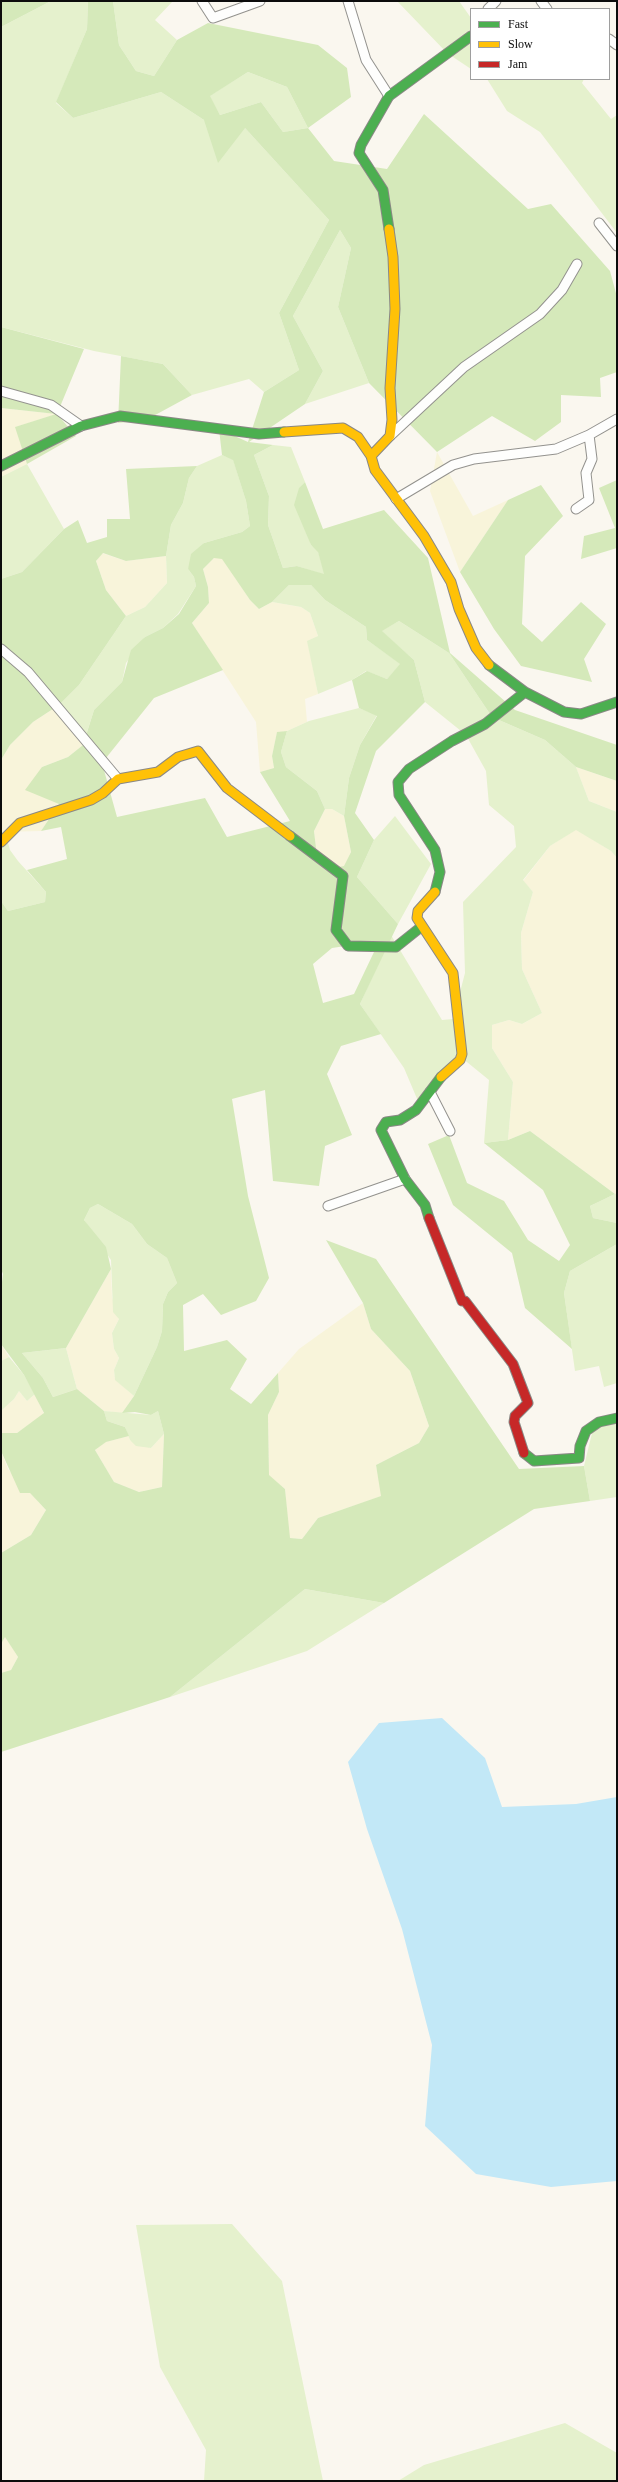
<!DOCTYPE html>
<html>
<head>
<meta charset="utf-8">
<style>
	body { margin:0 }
	#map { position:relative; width:618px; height:2482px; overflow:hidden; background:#faf7ef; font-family:"Times New Roman",serif }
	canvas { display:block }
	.frame { position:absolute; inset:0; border:2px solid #0c0c0c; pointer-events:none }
	.legend { position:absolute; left:470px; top:8px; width:140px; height:72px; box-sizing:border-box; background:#fff; border:1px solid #9e9e9e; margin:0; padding:5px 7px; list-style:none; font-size:12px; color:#0c0c0c }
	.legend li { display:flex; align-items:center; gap:8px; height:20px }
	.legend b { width:20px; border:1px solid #9e9e9e }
</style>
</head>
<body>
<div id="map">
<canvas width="618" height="2482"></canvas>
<div class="frame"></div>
<ul class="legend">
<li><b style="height:5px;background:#4caf50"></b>Fast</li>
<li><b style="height:5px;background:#ffc107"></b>Slow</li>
<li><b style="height:5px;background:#c62828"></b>Jam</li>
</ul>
</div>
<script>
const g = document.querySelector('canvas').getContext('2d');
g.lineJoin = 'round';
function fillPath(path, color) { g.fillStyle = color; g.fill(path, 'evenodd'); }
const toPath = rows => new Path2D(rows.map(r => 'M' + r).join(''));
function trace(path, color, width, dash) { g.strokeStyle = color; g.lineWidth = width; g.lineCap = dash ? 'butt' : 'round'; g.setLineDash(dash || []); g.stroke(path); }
const farmland = toPath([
	[1,408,57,414,16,427,27,464,1,477],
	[437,452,473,516,508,500,460,572,430,491],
	[102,553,126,561,166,556,167,583,145,607,126,616,106,590,96,561],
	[214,558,222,558,250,600,259,609,272,602,301,607,310,613,318,636,308,642,318,694,305,699,307,722,287,731,277,733,272,756,274,768,260,772,256,722,192,623,209,603,208,587,203,569],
	[59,705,83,745,68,757,42,767,59,804,41,831,1,832,1,760,10,745,33,722],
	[576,767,617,781,617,812,589,801],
	[325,809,332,809,344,816,351,852,345,866,333,868,317,856,314,831],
	[576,829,611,851,617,858,617,1193,615,1194,530,1131,508,1140,513,1082,492,1048,492,1025,509,1020,522,1024,542,1013,522,969,521,933,533,892,523,881,550,846],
	[111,1269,112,1297,119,1319,112,1333,114,1349,119,1358,114,1370,115,1379,134,1396,122,1413,104,1411,77,1389,66,1348],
	[363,1303,371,1329,410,1371,429,1426,419,1443,376,1465,382,1496,318,1518,302,1539,289,1538,285,1489,269,1476,268,1415,279,1392,278,1373,299,1349],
	[1,1344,9,1357,1,1361],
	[19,1391,27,1401,35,1394,44,1414,17,1433,1,1433,1,1411,14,1399],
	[164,1434,162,1487,139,1492,114,1482,95,1450,105,1442,129,1436,130,1440,151,1448],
	[1,1451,8,1469,46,1510,31,1535,1,1553],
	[5,1636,18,1657,11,1670,1,1673,1,1644]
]);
const green = toPath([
	[51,1,88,1,87,29,56,103,73,118,161,92,204,120,245,128,329,220,279,313,299,370,264,392,249,379,192,395,163,364,94,351,1,327,1,27],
	[113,1,173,1,155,20,177,40,154,76,136,71,119,45],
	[397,1,459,1,471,18,471,69,447,53],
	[248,72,287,87,308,128,283,132,261,102,220,115,209,96],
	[487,79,584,79,582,83,611,119,617,115,617,233,540,132,507,111],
	[340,230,351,248,338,307,369,383,305,404,323,371,293,316],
	[273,445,291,447,305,482,299,489,311,545,318,551,325,575,297,566,283,568,268,525,269,496,254,455],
	[222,455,233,459,246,501,250,526,242,532,204,543,188,569,194,577,196,586,178,614,163,628,145,637,126,663,122,682,94,710,86,735,59,705,79,685,126,616,145,607,167,583,166,556,171,525,183,503,189,478,197,466],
	[27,464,64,529,22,572,1,579,1,477],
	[289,585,311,585,325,600,366,627,367,640,401,664,387,679,366,671,352,680,318,694,307,641,318,636,310,613,301,607,272,602],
	[399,621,449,653,492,717,545,740,576,767,589,801,617,812,617,858,611,851,576,830,550,846,523,880,533,892,521,933,522,969,542,1013,522,1024,509,1020,492,1025,492,1048,513,1082,508,1140,484,1143,489,1080,462,1058,418,1101,404,1068,360,1004,391,935,442,1020,453,1019,465,973,463,902,516,847,514,826,489,805,486,771,466,735,425,702,414,660,381,631],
	[359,708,377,715,360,745,349,778,344,816,332,809,325,809,317,791,286,767,281,752,287,731,309,721],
	[395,816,431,864,398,924,357,877,374,840],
	[1,832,5,832,10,850,18,861,46,892,45,902,8,911,1,901],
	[617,1193,617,1223,593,1218,590,1206],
	[98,1204,132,1224,147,1244,167,1258,177,1283,168,1292,163,1304,162,1331,157,1347,134,1396,115,1380,114,1370,119,1358,114,1349,112,1333,119,1319,113,1312,111,1260,84,1220,90,1208],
	[617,1244,617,1383,604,1387,599,1366,575,1371,564,1293,570,1271],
	[66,1348,77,1389,53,1397,43,1378,22,1353],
	[9,1357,24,1375,35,1394,27,1401,19,1391,14,1399,1,1411,1,1361],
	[104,1411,151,1415,158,1411,164,1434,151,1448,136,1446,130,1440,125,1427,107,1421],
	[617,1421,617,1497,590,1501,584,1466,594,1425],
	[305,1589,384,1603,307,1651,170,1697],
	[232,2224,282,2281,323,2481,204,2481,206,2450,160,2367,136,2225],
	[565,2423,617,2453,617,2481,398,2481,424,2465]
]);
const forest = toPath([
	[1,1,51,1,1,27],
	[88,1,113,1,119,45,136,71,154,76,177,40,208,23,318,45,347,68,351,97,308,128,334,161,387,169,424,114,528,209,551,204,610,271,617,297,617,372,600,378,601,397,561,395,561,422,535,441,492,416,437,452,369,383,338,307,351,248,340,230,293,316,323,371,305,404,249,442,273,445,254,455,269,496,268,525,283,568,297,566,324,574,318,552,311,545,294,505,299,488,305,482,323,529,384,510,428,558,450,653,515,710,617,745,617,781,576,767,545,740,492,717,449,653,399,621,382,631,414,660,425,702,376,751,355,813,374,840,357,877,398,924,360,1004,381,1034,341,1046,327,1074,352,1135,325,1146,319,1186,273,1181,265,1090,232,1099,248,1196,269,1278,256,1301,221,1315,203,1294,183,1305,184,1351,227,1340,247,1359,230,1389,251,1404,278,1373,279,1392,268,1415,269,1475,285,1489,290,1538,302,1539,318,1518,381,1496,376,1465,419,1443,429,1426,410,1371,371,1329,363,1303,326,1240,376,1259,519,1469,584,1466,590,1501,534,1509,384,1603,305,1589,170,1697,1,1752,1,1673,11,1670,18,1657,5,1637,1,1644,1,1553,31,1535,46,1510,30,1493,20,1493,1,1451,1,1433,17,1433,44,1413,24,1375,1,1344,1,1290,3,1274,1,1269,1,901,8,911,45,902,46,892,27,870,67,859,61,827,41,831,59,804,25,790,42,767,68,757,83,745,94,710,122,682,131,650,145,637,163,628,179,614,196,586,194,577,188,569,191,554,204,543,242,532,250,526,246,501,233,460,222,455,219,429,248,442,264,392,299,370,279,313,329,220,245,128,218,163,204,120,161,92,73,118,56,102,87,29],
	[248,72,287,87,308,128,283,132,261,102,220,115,210,96],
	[214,558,222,559,250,600,259,609,272,602,289,585,311,585,325,600,366,627,367,640,400,664,387,679,367,671,352,680,359,708,377,716,360,745,349,778,344,816,351,852,344,866,333,868,317,856,314,831,325,809,317,791,286,767,281,752,287,731,277,732,272,756,274,768,260,772,290,821,227,837,205,798,117,817,102,763,154,698,223,670,192,623,209,603,208,587,203,569],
	[359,944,374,952,354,994,323,1003,313,964,332,948],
	[98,1204,132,1224,147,1244,167,1258,177,1283,168,1292,163,1304,162,1331,157,1347,134,1396,122,1413,135,1412,151,1415,158,1411,164,1434,162,1487,139,1492,114,1482,95,1450,106,1442,129,1436,125,1427,107,1421,104,1411,77,1389,53,1397,43,1378,22,1353,66,1348,111,1269,106,1247,84,1220,90,1208],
	[1,327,84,349,57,414,76,436,27,464,15,427,56,414,1,408],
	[121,356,163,364,192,395,146,420,118,423],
	[197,466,189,478,183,503,171,525,166,556,126,561,103,553,96,561,106,590,126,616,79,685,59,705,33,722,10,745,1,760,1,579,22,572,64,529,78,520,87,543,107,537,107,519,130,519,126,469],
	[617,480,617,548,581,559,584,536,615,528,599,488],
	[541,485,563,516,525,556,522,624,542,642,581,602,606,624,584,659,592,682,521,666,494,629,460,572,508,500],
	[530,1131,615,1194,590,1206,593,1218,617,1223,617,1244,570,1271,564,1293,572,1349,525,1308,512,1253,453,1205,428,1144,449,1135,467,1183,504,1201,528,1240,559,1261,570,1245,543,1190,484,1143,508,1140]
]);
const water = toPath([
	[442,1718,485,1758,502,1807,576,1804,617,1797,617,2181,551,2187,476,2174,425,2126,432,2045,402,1929,367,1829,348,1762,379,1723]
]);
const street = toPath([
	[202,1,213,18,260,1],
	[348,1,366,60,389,96],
	[541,1,547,9],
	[488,9,496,1],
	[609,39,617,45],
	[599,223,617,246],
	[1,391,51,405,81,426],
	[390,436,464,367,540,314,562,290,577,264],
	[396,499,453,465,474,459,556,449,589,435,617,419],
	[576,509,589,500,586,473,592,459,589,435],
	[1,649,28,672,118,779],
	[430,1092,450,1131],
	[328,1206,405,1179]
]);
const fast = toPath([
	[389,229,383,190,359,153,361,145,389,96,471,36],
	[1,466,81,426,120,416,259,434,284,432],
	[489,665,525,692,564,712,581,714,617,702],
	[290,836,343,876,336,930,348,946,396,947,421,927],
	[435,892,440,872,435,850,399,795,398,782,409,769,452,741,485,724,525,692],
	[429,1218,425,1205,405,1179,381,1130,386,1122,400,1120,416,1110,441,1077],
	[524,1453,534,1461,579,1458,580,1446,586,1431,599,1422,617,1418]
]);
const slow = toPath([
	[284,432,343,428,358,437,371,456,375,470,424,536,451,582,459,609,476,648,489,665],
	[371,456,390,436,392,420,390,388,395,309,393,257,389,229],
	[1,842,20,823,91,800,103,793,118,779,158,772,178,757,198,751,227,788,290,836],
	[435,892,418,911,417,918,453,973,462,1054,460,1060,441,1077]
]);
const jam = toPath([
	[429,1218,462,1301,465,1301,513,1364,528,1403,515,1416,514,1422,524,1453]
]);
fillPath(farmland, '#f8f4da');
fillPath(green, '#e5f1cd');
fillPath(forest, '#d5e9ba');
fillPath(water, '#c2e8f7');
trace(street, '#93928e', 11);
trace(fast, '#8a8885', 11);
trace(slow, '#8a8885', 11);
trace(jam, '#8a8885', 11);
trace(street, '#fefefd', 9);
trace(fast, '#4caf50', 9);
trace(slow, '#ffc107', 9);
trace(jam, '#c62828', 9);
</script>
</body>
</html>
